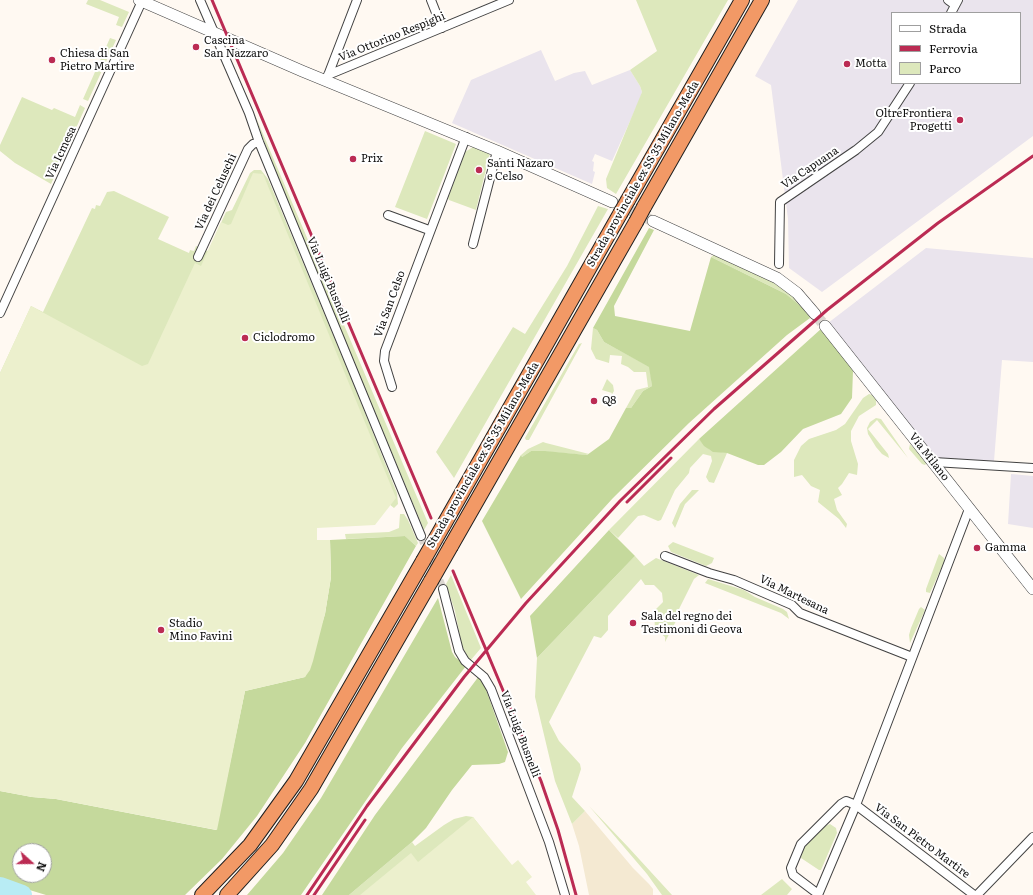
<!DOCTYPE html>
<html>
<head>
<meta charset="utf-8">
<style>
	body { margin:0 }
	#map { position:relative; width:1033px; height:895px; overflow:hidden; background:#fff9f2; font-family:Literata,serif }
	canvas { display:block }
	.legend { position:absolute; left:891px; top:12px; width:130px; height:72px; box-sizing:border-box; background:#fff; border:1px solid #9f9f9f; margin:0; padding:5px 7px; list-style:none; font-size:12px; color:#0f0f0f }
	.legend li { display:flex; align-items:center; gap:8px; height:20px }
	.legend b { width:20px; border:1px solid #9f9f9f }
	.north { position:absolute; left:12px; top:843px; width:40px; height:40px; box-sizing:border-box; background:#fff; border:1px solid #9f9f9f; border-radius:50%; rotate:111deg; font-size:11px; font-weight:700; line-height:16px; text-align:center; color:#0f0f0f }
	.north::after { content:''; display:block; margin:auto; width:14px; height:18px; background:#bb2b53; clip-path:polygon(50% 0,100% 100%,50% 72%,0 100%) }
</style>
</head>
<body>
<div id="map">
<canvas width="1033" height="895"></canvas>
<ul class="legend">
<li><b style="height:5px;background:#fff"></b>Strada</li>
<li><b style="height:5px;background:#bb2b53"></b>Ferrovia</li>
<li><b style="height:11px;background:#dde8bc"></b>Parco</li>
</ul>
<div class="north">N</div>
</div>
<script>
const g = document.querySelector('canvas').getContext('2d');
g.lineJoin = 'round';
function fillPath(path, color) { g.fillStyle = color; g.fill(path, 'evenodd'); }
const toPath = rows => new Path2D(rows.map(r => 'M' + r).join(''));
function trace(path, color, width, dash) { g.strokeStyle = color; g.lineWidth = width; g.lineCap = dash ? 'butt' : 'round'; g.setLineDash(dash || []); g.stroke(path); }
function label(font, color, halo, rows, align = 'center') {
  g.font = font + ' Literata,serif'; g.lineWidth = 4; g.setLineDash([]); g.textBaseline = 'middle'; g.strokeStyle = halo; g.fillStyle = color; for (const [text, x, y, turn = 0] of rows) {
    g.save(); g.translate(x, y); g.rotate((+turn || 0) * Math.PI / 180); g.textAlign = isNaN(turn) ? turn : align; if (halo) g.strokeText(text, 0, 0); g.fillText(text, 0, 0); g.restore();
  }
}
const industrial = toPath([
	[798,0,1033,0,1033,136,822,292,789,268,788,219,771,85,755,76],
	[892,13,1020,13,1020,83,892,83],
	[541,50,555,81,574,73,585,71,592,85,630,70,640,86,642,92,640,99,612,161,595,154,592,161,594,162,593,171,595,172,592,184,452,123,471,80],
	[926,248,1033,258,1033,362,1002,360,994,461,937,458,828,323],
	[1011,474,1033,476,1033,528,1008,524]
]);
const farmland = toPath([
	[585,811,633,868,649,884,653,889,653,895,589,895,579,846,572,824]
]);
const green = toPath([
	[88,0,100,0,129,12,122,27,116,25,119,17,86,4],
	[636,0,728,0,616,194,607,188,606,179,642,92,640,86,630,70,657,51],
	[110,38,116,40,88,101,83,99],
	[22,97,52,110,54,108,75,117,80,105,85,108,51,184,15,163,0,151,0,145],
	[255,115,428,523,424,530,298,227,264,141],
	[425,131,456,144,427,219,395,207],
	[473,147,490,153,476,210,449,200,448,198,465,152],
	[254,170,261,170,268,179,353,383,397,493,398,504,394,508,379,496,156,375,0,373,31,306,43,312,92,208,95,209,96,205,100,206,107,192,114,191,169,217,158,239,189,253,190,250,194,251,196,246,208,251,226,212,232,210,250,173],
	[598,206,608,209,454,478,436,452,513,327,525,334,567,266],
	[716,253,785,288,812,316,810,318,803,308,786,294,711,257],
	[593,328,597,330,604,342,650,367,652,386,643,391,631,408,626,408,636,390,648,387,646,372,634,372,628,367,621,364,622,356,610,355,609,363,596,359,591,349],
	[582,343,529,440,526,440,525,438,579,344],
	[607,379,613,385,614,391,605,406,612,393,602,390],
	[869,394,872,395,876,399,876,405,859,416,851,431,851,441,858,464,857,475,849,473,842,484,838,488,842,495,834,499,837,510,847,524,846,528,839,519,818,502,820,490,811,486,802,475,794,477,794,460,801,446,809,439,836,430,845,424,863,398],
	[876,418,881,419,908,458,877,420,868,429,888,454,889,458,882,454,876,447,868,434,867,428,870,422],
	[699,439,710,450,727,453,714,483,709,482,706,477,712,461,711,456,703,454,690,468,689,473,675,490,661,520,658,521,644,515,638,516,618,538,609,530],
	[543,442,546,443,589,454,586,455,539,451,531,451,522,457,521,455,528,449],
	[910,444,927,463,925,465,922,464,909,449],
	[692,490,699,490,685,504,675,528,672,523,680,504],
	[400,514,404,514,408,520,418,543,416,546,405,536,346,539,345,534,389,532,399,528],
	[673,542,714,558,712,563,706,566,671,552,668,546],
	[939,554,944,558,944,562,930,593,926,592,926,589],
	[635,556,644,566,656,558,699,575,694,579,675,617,676,621,665,642,665,637,655,629,654,611,663,602,662,593,654,585,645,585,641,579,608,616,608,630,601,638,594,636,549,722,559,741,580,764,581,769,572,797,585,811,572,824,555,781,535,697,537,658],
	[451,575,481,648,470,661,462,646,455,611,446,584],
	[708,579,744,590,755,597,783,609,787,612,789,619,781,613,705,583],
	[921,607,925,610,910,643,909,635,911,628,919,609],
	[589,806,629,848,672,895,662,895,647,874],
	[466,816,473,817,495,845,373,895,349,895,412,842,415,846,444,825,454,819],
	[830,824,836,828,837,833,821,870,819,870,801,858,802,849,825,826],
	[782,879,792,889,787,895,761,895]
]);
const forest = toPath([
	[649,228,654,230,614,306,615,316,690,331,711,257,786,294,803,308,810,318,787,335,689,423,613,498,521,599,482,521,521,455,522,457,531,451,545,451,587,455,609,439,626,408,631,408,643,391,652,386,649,367,604,342,597,330,593,328],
	[822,328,850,365,853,371,852,398,841,414,803,429,781,452,764,465,758,465,727,453,713,452,704,446,699,439],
	[609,530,635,556,537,658,530,616],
	[405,536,416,546,305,743,257,816,222,859,185,895,46,895,0,881,0,791,32,797,56,799,216,830,245,691,305,677,325,614,331,577,330,540],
	[20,851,44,851,44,875,20,875],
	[438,598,452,652,455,657,466,666,402,748,301,895,247,895,283,853,321,798],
	[479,676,483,681,508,752,505,762,499,764,472,765,452,790,426,828,412,842,349,895,322,895,375,815]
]);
const pitch = toPath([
	[253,173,263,174,396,498,375,525,317,528,317,540,330,540,331,577,325,614,313,661,310,670,305,677,245,691,217,830,56,799,32,797,0,791,0,373,31,306,142,366,148,364,195,263,201,266,221,222,228,225,231,224],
	[473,817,512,865,518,860,532,877,526,882,536,895,360,895,411,853,418,862]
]);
const river = toPath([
	[0,887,22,895]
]);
const minorTunnel = toPath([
	[421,536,443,589]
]);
const tertiaryTunnel = toPath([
	[612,202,653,221],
	[815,314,825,326]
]);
const minor = toPath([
	[200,0,249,113,259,142,421,536],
	[431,0,442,28],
	[948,0,955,5],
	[951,13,958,0],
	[328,75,509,0],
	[327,78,357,0],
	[388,215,429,230],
	[473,244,497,151],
	[198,257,248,149,253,144,259,142],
	[779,264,780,202,856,150,878,132,910,83],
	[0,313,142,1],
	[392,387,384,361,385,351,466,137],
	[934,462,1033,468],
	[665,556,709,573,734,580,792,605,800,613,912,657],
	[443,589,459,651,465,661,484,677,491,689,549,842,565,895],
	[818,894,793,875,791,868,801,844,841,804,846,801,856,805,974,895],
	[818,895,856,805,969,509],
	[977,895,1033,837]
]);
const tertiary = toPath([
	[139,0,302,71,497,151,612,202],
	[653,221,777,278,797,293,815,314],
	[825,326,1033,589]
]);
const trunk = toPath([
	[628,200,742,0],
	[644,207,762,0],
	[443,526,620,214],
	[451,546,636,222],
	[202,895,250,845,296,781,423,561],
	[227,895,272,845,311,789,431,581]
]);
const rail = toPath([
	[212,0,431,518],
	[627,502,671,458],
	[453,571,541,781,558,830,576,895],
	[307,895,367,806,464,677,526,603,620,501,714,409,827,310,938,223,1033,156],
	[314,895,365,820]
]);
const trunkBridge = toPath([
	[620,214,628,200],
	[636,222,644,207],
	[423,561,443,526],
	[431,581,451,546]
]);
const markers = [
	[196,47,4,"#bb2b53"],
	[52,60,4,"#bb2b53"],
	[847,64,4,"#bb2b53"],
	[960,120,4,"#bb2b53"],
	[353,159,4,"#bb2b53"],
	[479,170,4,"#bb2b53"],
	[245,338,4,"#bb2b53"],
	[594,401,4,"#bb2b53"],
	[977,548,4,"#bb2b53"],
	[633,623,4,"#bb2b53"],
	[161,630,4,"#bb2b53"]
];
const streetNames = [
	["Via Ottorino Respighi",392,37,-22],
	["Via Icmesa",61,153,-65],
	["Via Capuana",810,168,-34],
	["Strada provinciale ex SS 35 Milano-Meda",643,174,-60],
	["Via dei Celuschi",216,192,-65],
	["Via Luigi Busnelli",328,280,67],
	["Via San Celso",390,304,-70],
	["Strada provinciale ex SS 35 Milano-Meda",483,455,-60],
	["Via Milano",929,457,52],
	["Via Martesana",794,595,26],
	["Via Luigi Busnelli",520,734,69],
	["Via San Pietro Martire",922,841,37]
];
const poiNames = [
	["Cascina",204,41],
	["San Nazzaro",204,54],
	["Chiesa di San",60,54],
	["Pietro Martire",60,67],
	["Motta",855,64],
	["OltreFrontiera",952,114,"right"],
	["Progetti",952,127,"right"],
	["Prix",361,159],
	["Santi Nazaro",487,164],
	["e Celso",487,177],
	["Ciclodromo",253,338],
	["Q8",602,401],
	["Gamma",985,548],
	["Sala del regno dei",641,617],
	["Testimoni di Geova",641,630],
	["Stadio",169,624],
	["Mino Favini",169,637]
];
fillPath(industrial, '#eae4ed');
fillPath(farmland, '#f4e9d2');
fillPath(green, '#dde8bc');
fillPath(forest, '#c5d99c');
fillPath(pitch, '#ecf0cd');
trace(river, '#b8ecf4', 20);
trace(minorTunnel, '#dbd6d0', 8, [8, 4]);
trace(tertiaryTunnel, '#dbd6d0', 11, [11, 5.5]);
trace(minor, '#424242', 10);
trace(tertiary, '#424242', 12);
trace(trunk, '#202020', 16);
trace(minor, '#fff', 8);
trace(tertiary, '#fff', 11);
trace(trunk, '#f29966', 14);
trace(rail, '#bb2b53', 3);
trace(trunkBridge, '#202020', 16, []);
trace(trunkBridge, '#f29966', 14);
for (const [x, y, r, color] of markers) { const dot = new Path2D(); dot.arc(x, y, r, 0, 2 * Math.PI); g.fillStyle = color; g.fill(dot); trace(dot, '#fff', 1.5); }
label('11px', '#0f0f0f', '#fff', streetNames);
label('11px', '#0f0f0f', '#fff', poiNames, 'left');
</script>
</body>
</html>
